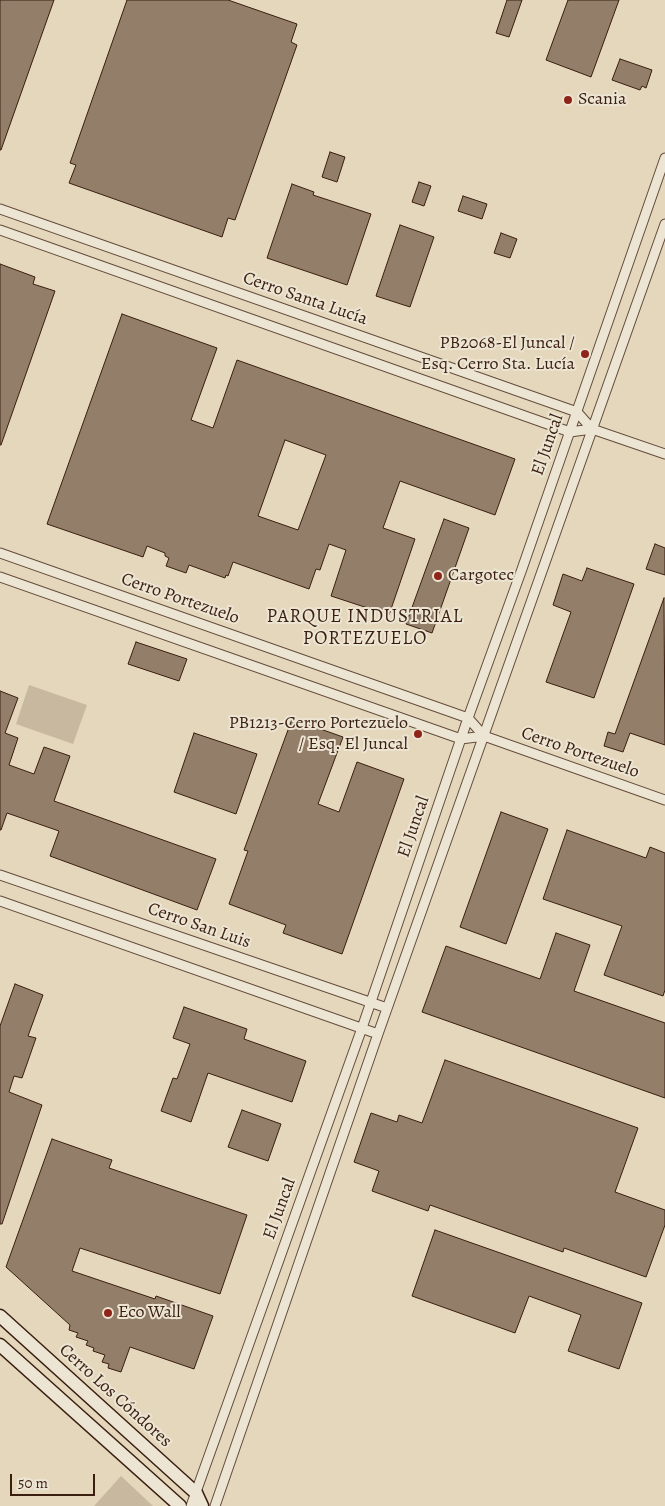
<!DOCTYPE html>
<html>
<head>
<meta charset="utf-8">
<style>
	body { margin:0 }
	#map { position:relative; width:665px; height:1506px; overflow:hidden; background:#e4d7bc; font-family:Alegreya,serif }
	canvas { display:block }
	.scale { position:absolute; left:10px; top:1474px; width:85px; height:22px; box-sizing:border-box; border:2px solid #3a1e10; border-top:0; padding-left:6px; font-size:15px; line-height:18px; white-space:nowrap; color:#3a1e10; -webkit-text-stroke:4px #ede5d3; paint-order:stroke }
</style>
</head>
<body>
<div id="map">
<canvas width="665" height="1506"></canvas>
<div class="scale">50 m</div>
</div>
<script>
const g = document.querySelector('canvas').getContext('2d');
g.lineJoin = 'round';
function fillPath(path, color) { g.fillStyle = color; g.fill(path, 'evenodd'); }
const toPath = rows => new Path2D(rows.map(r => 'M' + r).join(''));
function trace(path, color, width, dash) { g.strokeStyle = color; g.lineWidth = width; g.lineCap = dash ? 'butt' : 'round'; g.setLineDash(dash || []); g.stroke(path); }
function label(font, color, halo, rows, align = 'center') {
  g.font = font + ' Alegreya,serif'; g.lineWidth = 4; g.setLineDash([]); g.textBaseline = 'middle'; g.strokeStyle = halo; g.fillStyle = color; for (const [text, x, y, turn = 0] of rows) {
    g.save(); g.translate(x, y); g.rotate((+turn || 0) * Math.PI / 180); g.textAlign = isNaN(turn) ? turn : align; if (halo) g.strokeText(text, 0, 0); g.fillText(text, 0, 0); g.restore();
  }
}
const green = toPath([
	[29,685,87,705,73,744,16,724],
	[121,1476,153,1506,94,1506]
]);
const building = toPath([
	[0,0,54,0,1,150,0,150,0,0],
	[127,0,228,0,297,24,291,42,297,45,235,220,228,218,222,237,69,183,76,165,70,163,127,0],
	[507,0,522,0,509,37,496,33,507,0],
	[568,0,619,0,591,77,546,60,568,0],
	[620,59,652,70,646,88,642,86,640,90,612,80,620,59],
	[330,152,345,157,337,182,322,177,330,152],
	[419,182,431,186,424,206,412,202,419,182],
	[292,184,314,192,313,195,371,214,347,285,267,258,292,184],
	[463,196,487,204,482,219,458,211,463,196],
	[400,225,434,237,410,307,376,296,400,225],
	[501,233,517,239,510,258,494,253,501,233],
	[0,264,35,277,33,284,55,291,1,445,0,445,0,264],
	[122,314,217,348,191,420,213,428,237,360,515,459,495,515,400,481,383,528,415,539,389,615,331,596,346,550,329,544,320,570,316,569,309,589,233,562,228,576,226,575,225,578,189,565,186,573,166,566,169,558,165,556,165,553,147,546,143,557,47,524,122,314],
	[285,440,326,455,298,530,258,516,285,440],
	[444,519,469,528,432,633,406,624,444,519],
	[655,544,665,548,665,575,646,569,655,544],
	[587,568,634,584,594,698,546,682,571,612,553,605,563,574,582,581,587,568],
	[664,598,665,745,630,733,623,752,604,746,608,732,615,734,664,598],
	[136,642,187,659,179,681,128,664,136,642],
	[0,691,18,698,5,733,18,738,9,765,34,774,44,747,70,756,54,801,216,859,197,910,50,856,59,831,7,813,1,830,0,830,0,691],
	[292,719,343,737,318,804,339,812,357,762,404,779,342,954,283,933,286,925,229,904,248,851,244,850,292,719],
	[194,733,257,754,236,814,174,792,194,733],
	[501,812,548,829,506,944,460,927,501,812],
	[567,830,646,858,650,847,665,853,665,990,663,996,604,975,622,926,543,899,567,830],
	[556,933,590,945,574,991,665,1023,665,1098,422,1012,446,946,540,979,556,933],
	[15,984,43,995,28,1036,36,1038,22,1078,14,1076,9,1092,42,1105,2,1224,0,1224,0,1026,15,984],
	[184,1007,247,1029,244,1039,306,1061,292,1102,208,1073,191,1122,161,1111,173,1078,177,1079,190,1044,173,1038,184,1007],
	[445,1060,638,1128,615,1192,665,1210,665,1225,646,1277,564,1248,563,1252,430,1205,428,1211,372,1191,379,1171,354,1162,371,1113,397,1122,399,1115,422,1123,445,1060],
	[242,1110,281,1124,268,1161,228,1147,242,1110],
	[52,1139,112,1160,109,1168,247,1215,220,1294,80,1248,72,1271,155,1299,156,1296,213,1316,194,1369,130,1347,121,1372,108,1368,109,1364,102,1362,105,1355,93,1351,94,1348,86,1345,88,1341,76,1337,78,1333,69,1330,70,1325,6,1267,52,1139],
	[435,1230,642,1303,619,1369,568,1351,581,1315,529,1296,515,1333,412,1296,435,1230]
]);
const street = toPath([
	[0,209,577,412,592,429],
	[0,230,570,432,592,429,665,454],
	[0,553,468,718,484,736],
	[0,577,461,739,484,736,665,800],
	[0,875,387,1008],
	[0,901,378,1034],
	[191,1506,362,1028,468,718,522,569,665,158],
	[215,1506,378,1034,665,224]
]);
const secondary = toPath([
	[0,1316,186,1484,196,1493,202,1506],
	[0,1345,180,1506]
]);
const markers = [
	[568,100,5,"#8f2418"],
	[585,354,5,"#8f2418"],
	[438,576,5,"#8f2418"],
	[418,734,5,"#8f2418"],
	[108,1313,5,"#8f2418"]
];
const poiNames = [
	["Scania",578,100],
	["PB2068-El Juncal /",575,344,"right"],
	["Esq. Cerro Sta. Lucía",575,365,"right"],
	["Cargotec",448,576],
	["PB1213-Cerro Portezuelo",408,724,"right"],
	["/ Esq. El Juncal",408,745,"right"],
	["Eco Wall",118,1313]
];
const streetNames = [
	["Cerro Santa Lucía",305,299,19],
	["El Juncal",548,445,-71],
	["Cerro Portezuelo",180,599,19],
	["Cerro Portezuelo",580,753,19],
	["El Juncal",414,827,-71],
	["Cerro San Luis",199,926,19],
	["El Juncal",280,1209,-70],
	["Cerro Los Cóndores",115,1396,42]
];
const neighbourhoodNames = [
	["PARQUE INDUSTRIAL",365,617],
	["PORTEZUELO",365,639]
];
fillPath(green, '#c7b89f');
fillPath(building, '#927e69');
trace(building, '#3a1e10', 1);
trace(street, '#644c3b', 11);
trace(secondary, '#3a1e10', 15);
trace(street, '#ede5d3', 9);
trace(secondary, '#ede5d3', 12);
for (const [x, y, r, color] of markers) { const dot = new Path2D(); dot.arc(x, y, r, 0, 2 * Math.PI); g.fillStyle = color; g.fill(dot); trace(dot, '#ede5d3', 2); }
label('18px', '#3a1e10', '#ede5d3', poiNames, 'left');
label('18px', '#3a1e10', '#ede5d3', streetNames);
g.letterSpacing = '1px';
label('19px', '#3a1e10', '#ede5d3', neighbourhoodNames);
g.letterSpacing = '0px';
</script>
</body>
</html>
